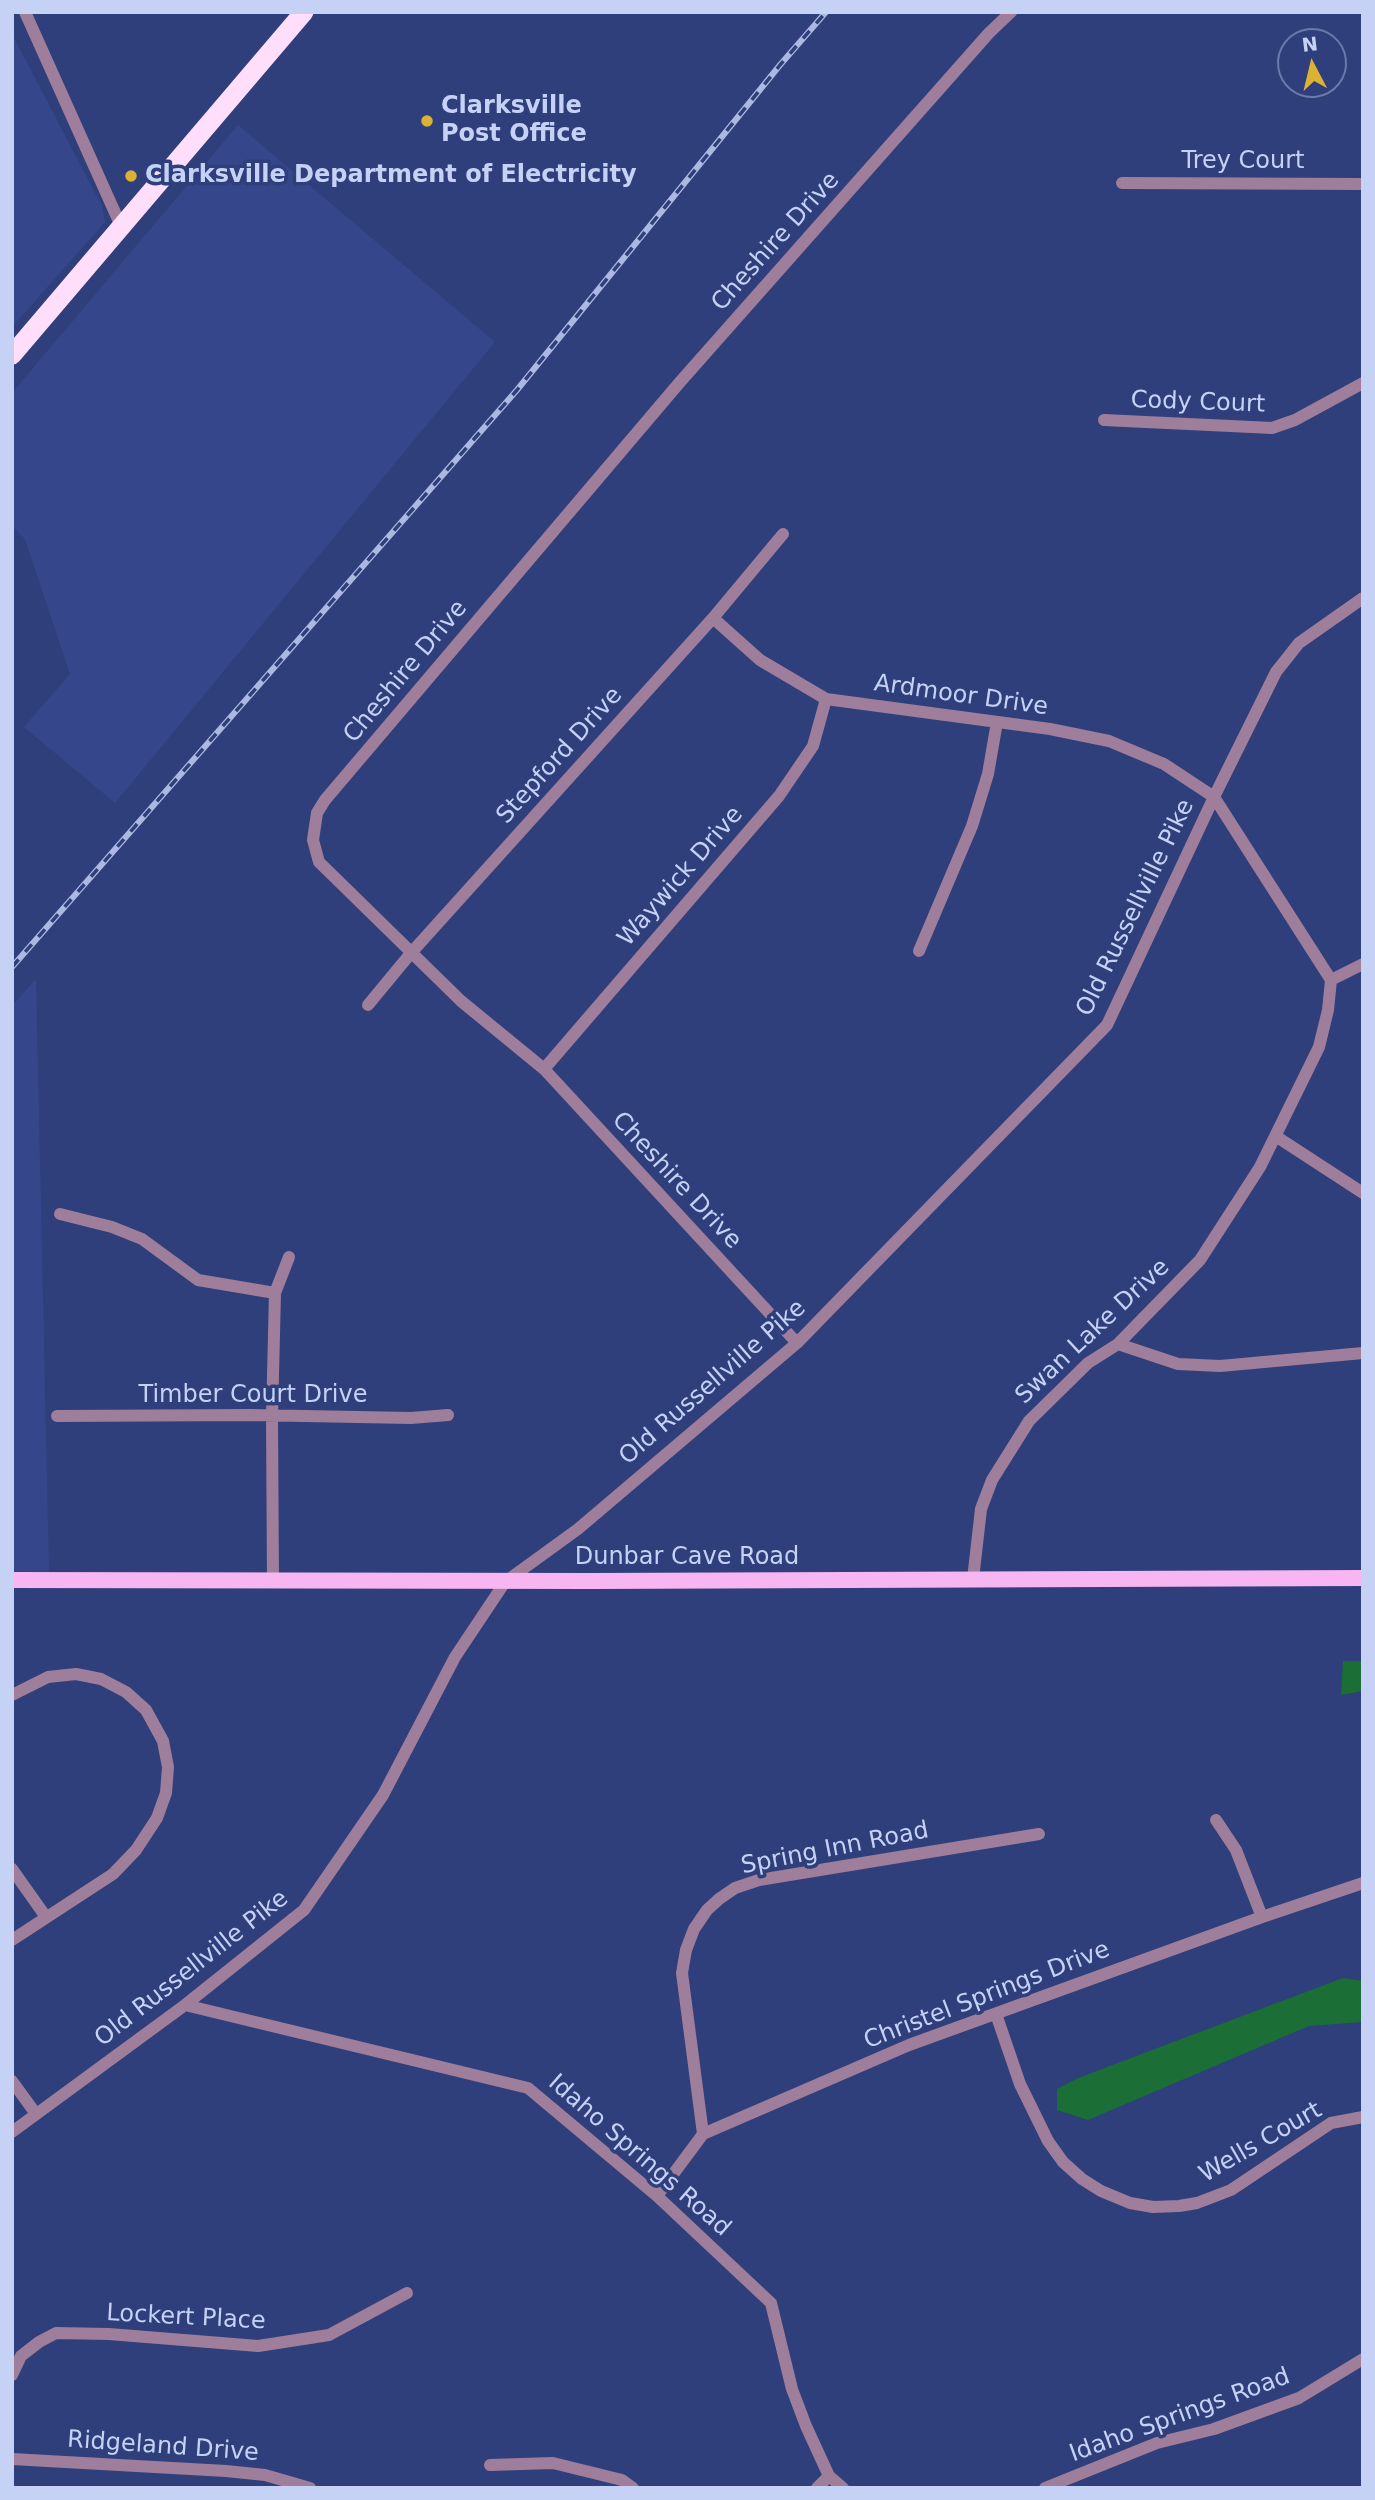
<!DOCTYPE html>
<html>
<head>
<meta charset="utf-8">
<style>
	body { margin:0 }
	#map { position:relative; width:1375px; height:2500px; overflow:hidden; background:#2f3f7b; font-family:"DejaVu Sans",sans-serif }
	canvas { display:block }
	.frame { position:absolute; inset:0; border:14px solid #c5d2f6; pointer-events:none }
	.north { position:absolute; left:1277px; top:28px; width:70px; height:70px; box-sizing:border-box; background:#2f3f7b; border:2px solid #6b7aac; border-radius:50%; rotate:353deg; font-size:19px; font-weight:700; line-height:28px; text-align:center; color:#c5d2f6 }
	.north::after { content:''; display:block; margin:auto; width:24px; height:32px; background:#dbb233; clip-path:polygon(50% 0,100% 100%,50% 72%,0 100%) }
</style>
</head>
<body>
<div id="map">
<canvas width="1375" height="2500"></canvas>
<div class="frame"></div>
<div class="north">N</div>
</div>
<script>
const g = document.querySelector('canvas').getContext('2d');
g.lineJoin = 'round';
function fillPath(path, color) { g.fillStyle = color; g.fill(path, 'evenodd'); }
const toPath = rows => new Path2D(rows.map(r => 'M' + r).join(''));
function trace(path, color, width, dash) { g.strokeStyle = color; g.lineWidth = width; g.lineCap = dash ? 'butt' : 'round'; g.setLineDash(dash || []); g.stroke(path); }
function label(font, color, halo, rows, align = 'center') {
  g.font = font + ' "DejaVu Sans",sans-serif'; g.lineWidth = 7; g.setLineDash([]); g.textBaseline = 'middle'; g.strokeStyle = halo; g.fillStyle = color; for (const [text, x, y, turn = 0] of rows) {
    g.save(); g.translate(x, y); g.rotate((+turn || 0) * Math.PI / 180); g.textAlign = isNaN(turn) ? turn : align; if (halo) g.strokeText(text, 0, 0); g.fillText(text, 0, 0); g.restore();
  }
}
const built = toPath([
	[12,34,102,206,105,222,12,327],
	[238,125,495,342,115,803,24,727,70,674,25,539,12,526,12,393],
	[36,979,49,1572,12,1571,12,1005]
]);
const green = toPath([
	[1343,1661,1363,1661,1363,1691,1341,1695],
	[1343,1978,1363,1981,1363,2022,1309,2026,1088,2120,1057,2110,1057,2089,1078,2078]
]);
const minor = toPath([
	[25,12,121,226],
	[1122,183,1363,184],
	[1104,420,1272,428,1295,420,1363,383],
	[713,618,760,660,826,699,1050,729,1109,741,1164,764,1214,797,1331,980,1328,1010,1319,1047,1260,1167,1200,1260,1118,1344,1088,1363,1029,1421,992,1480,981,1509,973,1579],
	[919,951,972,826,988,774,997,722],
	[1331,980,1363,964],
	[368,1005,411,953,713,618,783,534],
	[544,1069,779,796,813,746,826,699],
	[1277,1137,1363,1193],
	[60,1214,112,1227,142,1239,198,1280,275,1293],
	[797,1343,544,1069,461,1001,319,862,313,840,317,813,325,800,680,382,989,33,1011,12],
	[1118,1344,1178,1364,1220,1366,1363,1353],
	[57,1416,251,1415,411,1418,448,1415],
	[273,1582,272,1416,275,1293,289,1257],
	[12,1695,48,1677,76,1674,101,1679,126,1692,146,1710,163,1741,168,1767,166,1793,157,1818,136,1850,113,1874,12,1940],
	[1216,1820,1236,1850,1262,1917],
	[12,1869,46,1917],
	[185,2005,528,2088,657,2196,771,2303,792,2389,806,2426,829,2476,843,2488],
	[996,2014,1020,2084,1048,2141,1063,2162,1082,2179,1101,2191,1130,2203,1153,2207,1179,2206,1197,2203,1231,2190,1331,2123,1363,2117],
	[12,2081,36,2114],
	[12,2132,185,2005,304,1910,383,1795,455,1657,505,1582,578,1529,797,1343,1107,1025,1214,797,1276,672,1299,643,1363,598],
	[703,2134,682,1973,686,1950,694,1929,707,1910,719,1899,735,1888,759,1880,1039,1834],
	[657,2196,703,2134,909,2045,1262,1917,1363,1883],
	[12,2375,21,2356,39,2342,56,2333,109,2334,258,2346,329,2335,407,2293],
	[12,2459,226,2471,265,2475,310,2488],
	[490,2465,553,2463,622,2480,633,2488],
	[817,2488,829,2476],
	[1045,2488,1157,2443,1214,2429,1299,2398,1363,2359]
]);
const major = toPath([
	[12,1580,591,1581,1363,1578]
]);
const highway = toPath([
	[12,355,304,12]
]);
const rail = toPath([
	[12,967,517,390,780,65,826,12]
]);
const markers = [
	[427,121,7,"#dbb233"],
	[131,176,7,"#dbb233"]
];
const poiNames = [
	["Clarksville",441,107],
	["Post Office",441,135],
	["Clarksville Department of Electricity",145,176]
];
const streetNames = [
	["Trey Court",1243,162],
	["Cheshire Drive",776,242,-48],
	["Cody Court",1198,403,2],
	["Cheshire Drive",406,672,-50],
	["Ardmoor Drive",961,696,8],
	["Stepford Drive",560,756,-48],
	["Waywick Drive",681,877,-49],
	["Old Russellville Pike",1136,908,-64],
	["Cheshire Drive",676,1181,47],
	["Swan Lake Drive",1093,1332,-43],
	["Old Russellville Pike",713,1383,-41],
	["Timber Court Drive",253,1396],
	["Dunbar Cave Road",687,1558],
	["Spring Inn Road",835,1849,-11],
	["Old Russellville Pike",192,1969,-38],
	["Christel Springs Drive",987,1996,-21],
	["Wells Court",1261,2143,-30],
	["Idaho Springs Road",639,2156,41],
	["Lockert Place",186,2318,3],
	["Idaho Springs Road",1180,2416,-20],
	["Ridgeland Drive",163,2447,4]
];
fillPath(built, '#35478a');
fillPath(green, '#1a6e36');
trace(minor, '#9e7e9b', 12);
trace(major, '#f7b6f1', 16);
trace(highway, '#fedefa', 19);
trace(rail, '#abb8e0', 6);
trace(rail, '#2f3f7b', 3.5, [10]);
for (const [x, y, r, color] of markers) { const dot = new Path2D(); dot.arc(x, y, r, 0, 2 * Math.PI); g.fillStyle = color; g.fill(dot); trace(dot, '#2f3f7b', 2.5); }
label('bold 24px', '#c5d2f6', '#2f3f7b', poiNames, 'left');
label('24px', '#c5d2f6', '#2f3f7b', streetNames);
</script>
</body>
</html>
